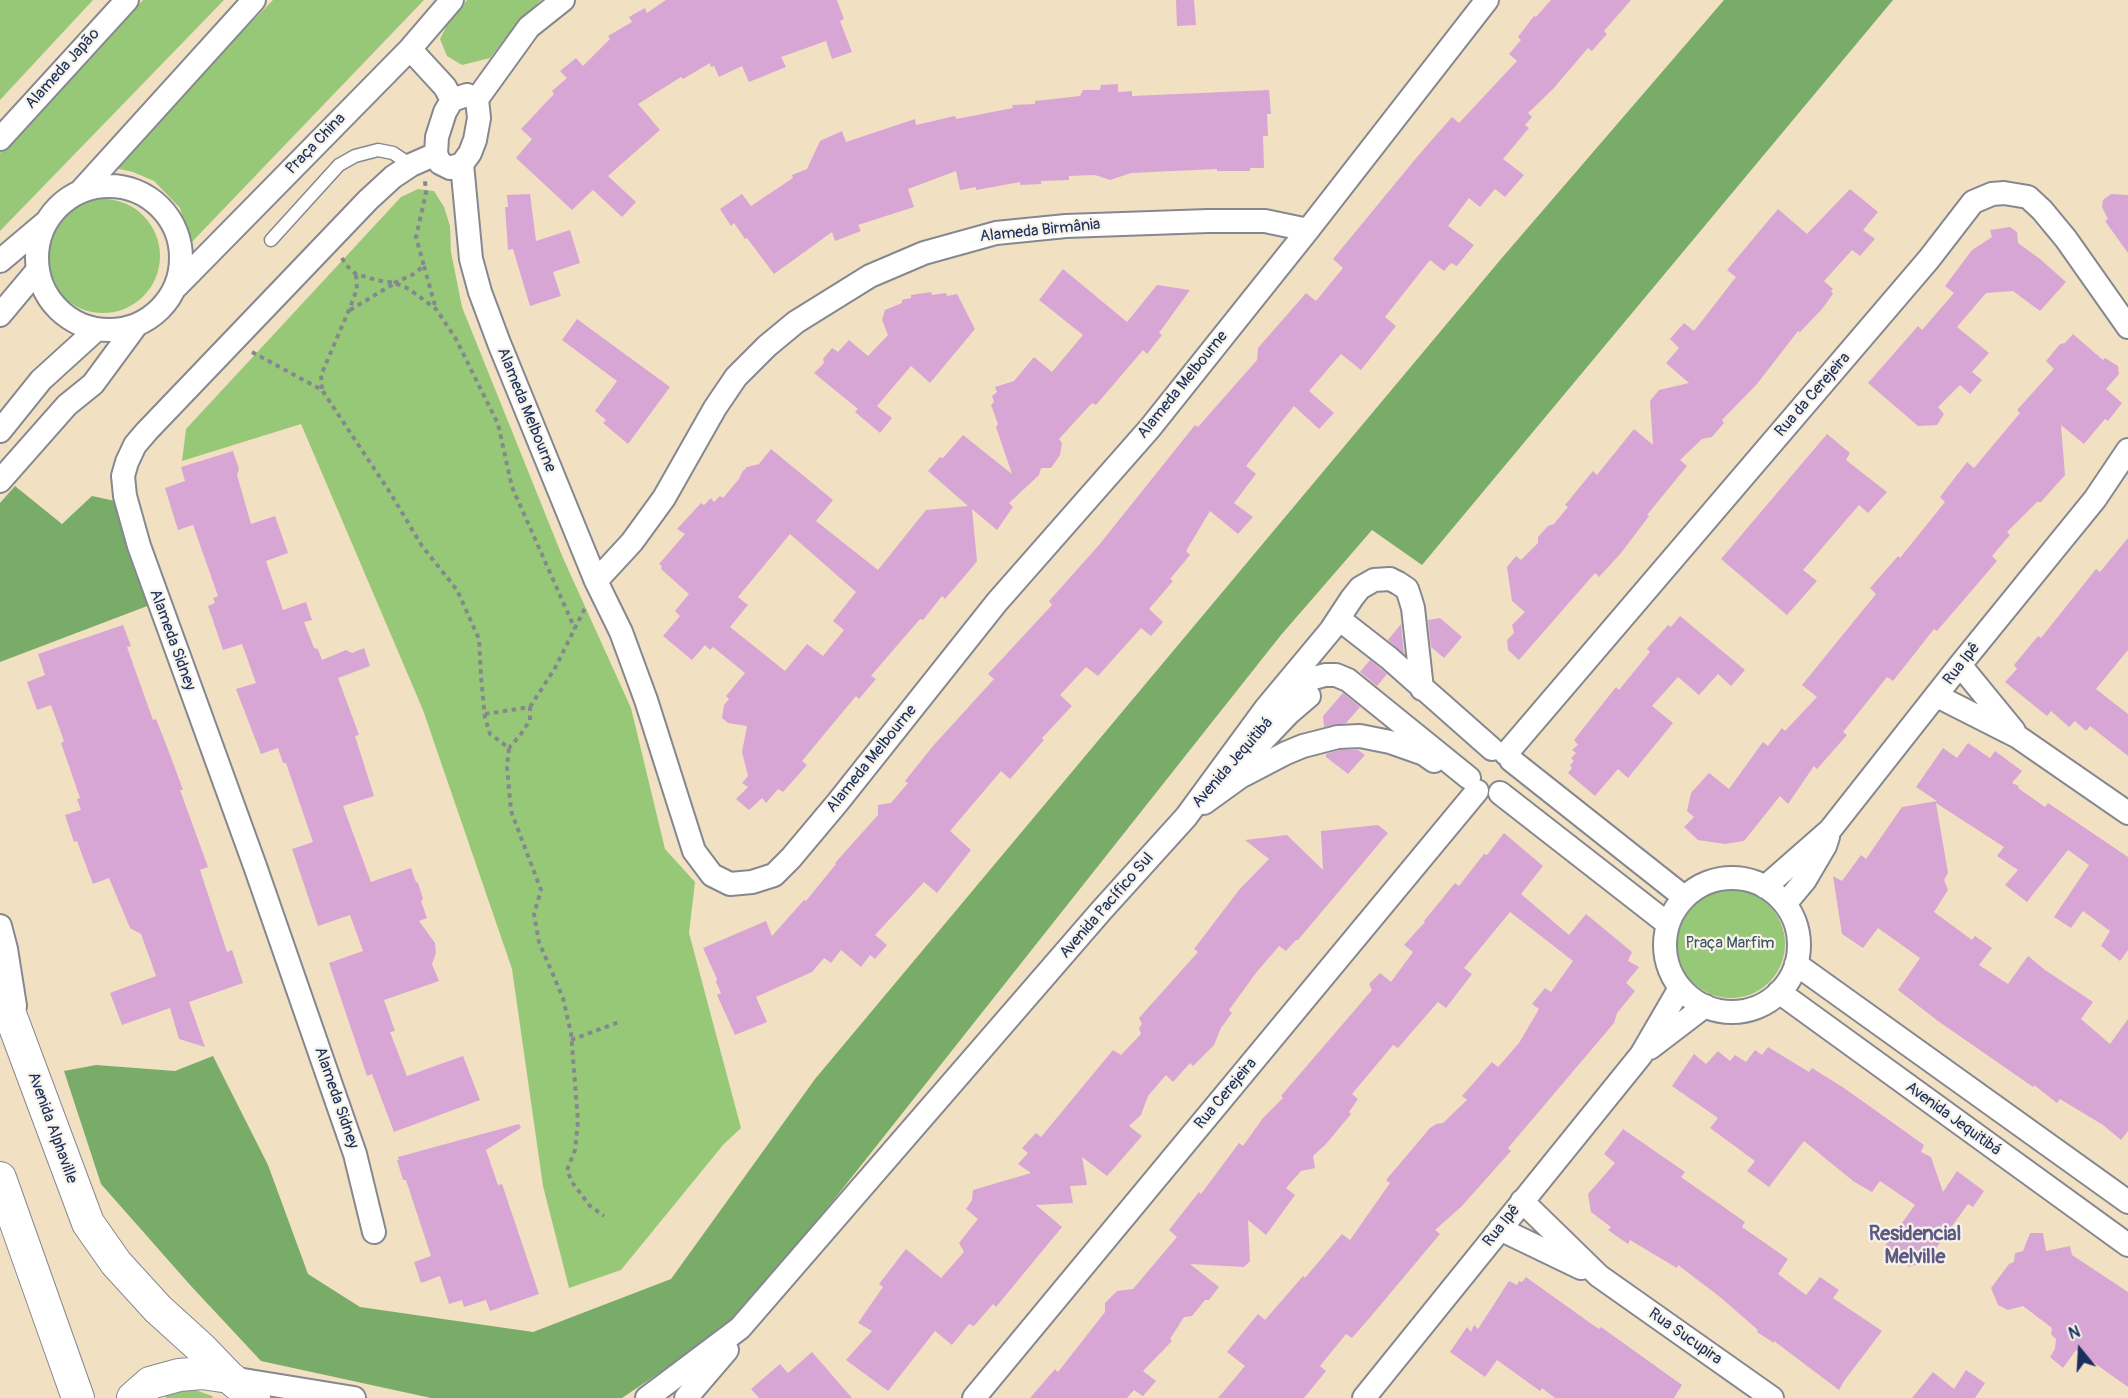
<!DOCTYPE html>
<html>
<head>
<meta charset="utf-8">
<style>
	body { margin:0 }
	#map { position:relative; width:2128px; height:1398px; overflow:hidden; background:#f2e0c3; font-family:Pangolin,sans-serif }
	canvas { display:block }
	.north { position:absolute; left:2050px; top:1320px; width:60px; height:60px; -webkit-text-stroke:4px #f7f3e8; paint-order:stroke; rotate:342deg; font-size:16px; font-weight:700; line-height:24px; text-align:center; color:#1b2f5e }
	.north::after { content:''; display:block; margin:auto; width:21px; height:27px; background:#1b2f5e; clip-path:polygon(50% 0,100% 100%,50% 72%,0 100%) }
</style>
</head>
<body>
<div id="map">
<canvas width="2128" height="1398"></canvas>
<div class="north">N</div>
</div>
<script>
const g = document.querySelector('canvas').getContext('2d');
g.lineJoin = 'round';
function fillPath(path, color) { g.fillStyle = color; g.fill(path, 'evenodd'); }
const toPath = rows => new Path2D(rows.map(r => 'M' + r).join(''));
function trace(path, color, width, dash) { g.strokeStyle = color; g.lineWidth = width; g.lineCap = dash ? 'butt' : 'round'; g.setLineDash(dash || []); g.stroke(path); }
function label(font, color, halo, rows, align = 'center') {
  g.font = font + ' Pangolin,sans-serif'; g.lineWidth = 4.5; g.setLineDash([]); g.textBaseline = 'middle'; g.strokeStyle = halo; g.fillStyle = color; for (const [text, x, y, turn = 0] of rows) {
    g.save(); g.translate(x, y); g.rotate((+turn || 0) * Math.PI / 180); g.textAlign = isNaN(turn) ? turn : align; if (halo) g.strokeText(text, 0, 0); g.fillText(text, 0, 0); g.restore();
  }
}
const green = toPath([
	[0,0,93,0,0,100],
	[143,0,224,0,0,231,0,153],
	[273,0,424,0,188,246,188,237,180,208,154,181,133,172,110,167],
	[467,0,541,0,515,26,490,58,462,65,447,56,440,39,448,23],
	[418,189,434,191,444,207,450,226,451,252,462,307,563,558,631,708,665,849,695,882,689,933,741,1128,723,1145,621,1270,569,1288,543,1186,512,969,423,710,301,424,182,461,186,429,401,197],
	'46 256a57 57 0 1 1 114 0a57 57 0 1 1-114 0Z',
	'1677 944a54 54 0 1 1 108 0a54 54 0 1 1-108 0Z',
	[187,1387,212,1396,213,1398,166,1398,165,1394]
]);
const forest = toPath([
	[1724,0,1893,0,1422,565,1372,530,1281,635,836,1197,733,1323,622,1398,431,1398,261,1361,191,1286,101,1184,64,1071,96,1065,175,1071,213,1056,268,1165,308,1274,360,1307,533,1332,671,1279,815,1079,1501,259],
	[15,486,62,524,92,496,115,501,135,569,150,605,0,662,0,503]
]);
const building = toPath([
	[666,0,837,0,844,19,840,21,852,52,832,59,826,41,781,57,786,67,749,82,742,66,719,77,714,66,711,67,710,63,683,79,681,77,638,104,660,130,608,176,636,202,622,217,593,190,572,210,516,158,532,139,521,129,554,94,552,91,567,78,560,71,576,58,583,66,610,39,608,36,632,22,629,17,645,8,647,13],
	[1176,0,1194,0,1196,25,1177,26],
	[1551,0,1631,0,1604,31,1607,34,1598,44,1592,51,1588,48,1553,89,1528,113,1532,117,1525,125,1529,128,1503,159,1524,175,1505,197,1495,189,1480,207,1469,198,1448,226,1474,245,1457,266,1451,263,1444,271,1430,260,1385,317,1396,326,1361,370,1341,354,1309,391,1334,413,1319,429,1294,406,1246,466,1256,474,1234,503,1253,517,1238,534,1210,511,1186,551,1190,555,1170,579,1173,581,1149,609,1163,622,1151,636,1141,628,1098,676,1086,667,1060,695,1072,706,1042,738,1044,740,1010,779,1001,771,950,831,971,850,937,893,924,882,875,935,887,945,875,959,870,955,861,967,841,950,831,963,824,958,812,972,756,997,767,1022,735,1035,717,995,721,993,716,982,717,979,703,948,766,921,772,936,804,900,806,901,836,864,835,863,878,815,878,805,891,803,908,783,905,781,933,746,994,679,988,674,1052,605,1049,601,1099,545,1195,425,1198,427,1257,360,1258,348,1306,293,1316,301,1343,268,1333,259,1417,157,1452,117,1459,123,1517,61,1509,54,1521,40,1518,37,1534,16,1536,17],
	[1118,84,1118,92,1132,91,1132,96,1269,90,1271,114,1267,114,1268,136,1263,136,1264,168,1250,168,1250,171,1217,171,1217,169,1131,173,1110,180,1095,175,1069,176,1069,180,1041,181,1041,184,1020,185,1020,182,976,190,976,187,960,190,956,171,908,189,914,207,858,225,861,231,835,241,832,232,774,274,747,238,745,239,734,223,731,226,720,209,742,194,751,206,793,178,792,175,807,169,820,141,842,131,846,142,915,119,916,125,955,116,956,119,1013,108,1012,105,1035,104,1035,101,1080,96,1083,90,1100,90,1101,85],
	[1850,189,1878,212,1863,230,1875,239,1860,256,1852,250,1824,281,1833,289,1831,291,1833,294,1822,309,1800,332,1798,331,1757,384,1722,420,1724,423,1712,437,1702,439,1680,460,1687,466,1647,515,1649,516,1621,553,1599,577,1595,573,1519,660,1508,650,1507,640,1514,633,1512,625,1525,612,1512,601,1507,567,1516,556,1521,560,1538,543,1538,537,1548,526,1554,524,1568,507,1565,505,1593,471,1597,475,1634,429,1653,445,1650,401,1659,390,1689,383,1666,363,1679,348,1670,339,1684,323,1694,331,1736,277,1727,270,1778,209,1807,234],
	[530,194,536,241,570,230,580,263,553,272,561,296,530,306,513,249,508,250,505,207,508,207,507,195],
	[2111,194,2128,195,2128,253,2105,221,2108,219,2102,207,2103,200],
	[2010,227,2017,232,2018,243,2040,259,2066,282,2040,311,2013,291,1986,293,1957,327,1989,353,1972,372,1982,380,1970,394,1960,385,1938,407,1944,414,1937,425,1918,426,1868,383,1918,326,1922,330,1954,293,1945,286,1972,250,1992,237,1990,230],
	[1063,269,1127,322,1157,285,1190,290,1159,333,1162,335,1147,354,1143,350,1096,405,1092,403,1059,439,1062,443,1060,455,1051,468,1041,468,1039,475,1009,503,1013,507,997,530,972,509,977,561,974,565,945,599,942,596,923,620,920,619,888,656,871,676,876,679,859,699,856,696,802,761,807,765,783,792,778,789,766,803,762,798,749,810,736,799,748,787,742,783,748,776,742,752,747,726,728,723,722,718,724,705,729,699,726,696,745,673,713,647,710,650,705,645,692,660,663,636,680,616,675,611,689,594,661,569,662,566,659,564,685,534,677,529,701,503,704,505,711,498,714,502,720,496,723,498,739,479,742,472,747,467,759,464,771,449,833,500,816,521,878,570,926,510,968,506,928,471,940,457,943,458,963,435,1012,474,996,427,998,424,991,405,994,402,992,396,997,392,995,387,1014,381,1034,357,1052,372,1083,335,1039,300],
	[790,534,856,592,833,621,844,630,823,656,807,644,785,671,730,627,748,605,738,597],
	[931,292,932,295,946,293,947,296,957,294,975,329,930,383,911,366,877,406,892,418,880,433,855,412,858,409,814,373,824,363,823,359,832,348,838,352,849,340,868,356,888,335,882,320,885,310,902,303,902,300,911,298,911,295],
	[577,319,670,387,628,444,603,423,606,420,595,411,617,381,562,340],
	[2073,334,2103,360,2105,358,2118,366,2119,374,2106,389,2122,403,2108,421,2105,419,2084,444,2061,425,2065,475,2041,502,2037,502,2007,532,2010,535,1992,556,1997,561,1937,631,1934,629,1893,681,1887,677,1843,732,1847,735,1817,769,1814,766,1788,804,1780,796,1744,841,1725,844,1698,840,1684,827,1694,817,1687,811,1691,793,1709,773,1729,789,1763,742,1768,746,1782,728,1785,731,1817,697,1802,685,1876,594,1870,588,1898,556,1900,558,1945,502,1940,497,1967,462,1974,468,2020,413,2017,410,2054,369,2046,361,2060,344,2065,343],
	[1827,434,1850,453,1846,460,1887,492,1868,513,1859,505,1803,570,1817,581,1787,615,1721,559],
	[233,451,239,469,237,475,251,524,275,516,288,553,266,561,283,610,306,602,312,620,304,622,314,648,318,649,322,660,346,650,352,653,364,648,370,666,338,678,359,735,355,736,374,796,343,806,371,882,411,868,416,882,418,883,423,899,421,901,427,918,419,921,435,943,436,953,432,964,439,981,384,1000,395,1031,390,1032,407,1076,463,1056,480,1100,394,1132,372,1074,367,1076,329,963,363,951,350,915,318,926,292,849,313,842,286,763,283,763,278,748,261,754,236,689,256,683,242,644,223,650,208,606,215,603,213,598,218,596,193,525,178,530,165,488,185,481,181,467],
	[2128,538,2128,650,2096,689,2128,714,2128,756,2090,726,2086,731,2075,721,2069,727,2051,711,2047,716,2005,682,2017,669,2014,665,2038,636,2041,638,2096,569,2100,572],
	[1680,616,1745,670,1731,686,1718,674,1699,695,1678,677,1652,706,1673,723,1628,778,1618,769,1595,796,1568,773,1572,768,1570,765,1574,761,1571,758,1576,753,1572,750,1578,745,1574,740,1616,687,1619,690,1650,652,1647,649,1668,625,1671,627],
	[1440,618,1462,637,1444,658,1431,647,1428,620],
	[1401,624,1404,654,1388,640],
	[123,625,131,646,127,647,153,720,156,719,169,752,183,790,180,790,208,867,200,870,227,952,232,950,243,983,189,1002,205,1047,179,1039,170,1008,122,1025,110,993,156,976,141,934,130,928,109,878,93,884,77,841,74,842,65,815,81,810,77,799,80,798,61,743,64,741,51,705,37,710,27,682,45,675,38,654],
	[1370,660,1387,674,1377,686,1360,672],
	[1343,693,1360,707,1346,723,1324,727,1323,716],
	[1968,743,1990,758,1995,751,2022,771,2012,783,2019,786,2018,788,2045,807,2048,803,2128,857,2128,950,2120,961,2101,946,2110,931,2083,911,2071,928,2054,917,2089,865,2068,850,2027,902,2005,885,2018,870,1997,856,2004,847,1936,803,1948,873,1944,880,1948,890,1934,912,1972,940,1975,936,1992,948,1979,965,2008,984,2028,956,2045,970,2093,1002,2081,1019,2110,1044,2128,1019,2128,1131,2121,1140,2103,1125,2060,1099,2057,1103,2034,1085,2033,1087,1938,1021,1898,990,1920,958,1878,928,1863,948,1842,934,1833,876,1842,881,1861,855,1866,859,1902,807,1937,801,1916,787,1943,748,1957,758],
	[1340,750,1358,750,1365,755,1348,774,1326,757,1326,754],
	[1378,825,1388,833,1298,940,1296,940,1286,951,1279,946,1256,973,1229,1010,1232,1013,1221,1028,1214,1045,1193,1066,1190,1063,1173,1082,1166,1075,1148,1096,1141,1115,1129,1126,1142,1136,1107,1176,1082,1157,1087,1185,1070,1186,1073,1203,1036,1205,1062,1227,996,1307,993,1304,974,1326,969,1324,952,1345,935,1331,888,1391,846,1360,872,1331,858,1323,883,1287,879,1284,906,1249,941,1278,964,1252,959,1243,978,1219,966,1209,972,1200,973,1190,1031,1173,1018,1164,1028,1153,1022,1148,1036,1133,1041,1137,1113,1050,1121,1055,1141,1034,1139,1028,1142,1024,1139,1018,1198,952,1194,949,1239,890,1269,859,1245,840,1287,835,1323,870,1321,831],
	[1504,833,1543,866,1521,894,1569,935,1586,914,1632,952,1628,961,1639,967,1626,983,1635,991,1617,1013,1614,1023,1508,1148,1511,1151,1461,1207,1435,1230,1440,1234,1367,1321,1352,1338,1346,1334,1320,1366,1326,1371,1304,1398,1218,1398,1245,1366,1227,1352,1258,1314,1265,1320,1303,1276,1305,1278,1342,1234,1350,1240,1390,1183,1386,1180,1430,1128,1436,1124,1443,1123,1467,1100,1462,1096,1492,1062,1498,1067,1519,1043,1539,1009,1532,1004,1545,988,1551,992,1573,961,1510,912,1464,968,1472,974,1446,1008,1438,1002,1398,1048,1393,1045,1352,1094,1358,1099,1349,1112,1351,1114,1326,1144,1313,1156,1315,1168,1301,1171,1286,1188,1295,1195,1266,1235,1248,1220,1250,1261,1244,1267,1190,1264,1219,1287,1209,1300,1205,1300,1192,1316,1184,1317,1170,1339,1172,1341,1143,1371,1156,1381,1143,1396,1134,1390,1127,1398,1030,1398,1055,1369,1058,1372,1105,1312,1105,1303,1117,1291,1133,1289,1177,1237,1169,1230,1199,1192,1201,1194,1239,1143,1243,1146,1263,1118,1283,1098,1281,1096,1372,990,1369,984,1380,973,1391,982,1413,952,1404,945,1425,922,1424,921,1455,883,1459,886,1484,854,1487,855],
	[1768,1047,1809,1072,1812,1068,1844,1088,1924,1145,1921,1152,1931,1157,1943,1192,1957,1171,1984,1191,1973,1207,1968,1204,1926,1262,1908,1267,1909,1260,1885,1246,1915,1205,1880,1181,1872,1192,1853,1181,1804,1141,1769,1187,1747,1171,1755,1161,1710,1128,1718,1118,1672,1086,1694,1054,1706,1064,1718,1051,1730,1061,1735,1055,1746,1062,1755,1050,1762,1055],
	[519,1124,521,1128,486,1150,498,1185,502,1184,539,1294,490,1311,486,1300,464,1307,462,1300,449,1304,440,1276,421,1283,414,1262,431,1256,406,1180,403,1180,397,1160,399,1160,398,1157],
	[1623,1129,1685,1172,1681,1177,1745,1222,1742,1227,1788,1259,1778,1274,1806,1295,1820,1277,1839,1290,1833,1298,1882,1331,1844,1381,1839,1390,1774,1341,1774,1343,1757,1332,1758,1330,1720,1297,1678,1265,1677,1268,1630,1240,1628,1244,1608,1230,1611,1227,1591,1212,1588,1194,1615,1163,1604,1154],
	[2030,1233,2043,1233,2046,1251,2070,1246,2072,1255,2128,1292,2128,1387,2076,1350,2063,1368,2050,1357,2055,1349,2056,1339,2051,1334,2052,1328,2023,1306,2008,1310,1998,1305,1991,1288,2009,1264,2014,1262,2015,1253,2023,1251],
	[1526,1277,1593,1325,1599,1329,1601,1327,1682,1385,1674,1398,1555,1398,1542,1388,1540,1391,1497,1360,1485,1377,1450,1352,1467,1327,1471,1332,1474,1325,1478,1329,1509,1281,1517,1285,1519,1281,1522,1282],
	[812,1352,852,1398,759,1398,751,1389,780,1364,788,1373],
	[1966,1370,1985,1383,1975,1398,1912,1398,1933,1372,1954,1389]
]);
const path = toPath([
	[342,258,346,265,356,274,376,280,395,283,409,289,436,309,456,339,498,424,512,487,575,629],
	[424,266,436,309],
	[394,283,412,275,424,266,416,237,426,193,425,181],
	[350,310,395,283],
	[252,352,322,390,391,494,422,546,457,590,479,639,481,677,485,718,490,734,509,748,507,767,511,811,541,890,534,914,539,942,563,998,571,1033,578,1121,575,1150,567,1170,572,1182,590,1206,604,1216],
	[322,389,321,375,349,310,357,289,356,274,358,274],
	[530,707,555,668,585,608],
	[485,714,530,707,530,720,521,734,509,748],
	[571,1040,619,1022]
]);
const lane = toPath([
	[271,240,339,165,355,156,378,150,393,153,411,165]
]);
const street = toPath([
	[410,49,445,87,452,100],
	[467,95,477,99,479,118,475,140,470,153,462,164,450,168,440,163,436,154,437,137,445,112,452,100,467,95],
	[477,99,529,27,563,0],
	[0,139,127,0],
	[462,164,471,259,480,292,499,343,596,581,621,632,646,700,694,851,712,875,730,884,752,882,774,875,791,858,838,802,997,602,1150,428,1308,230,1487,0],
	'37 258a72 72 0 1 1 144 0a72 72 0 1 1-144 0Z',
	[80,192,254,0],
	[0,261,45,223],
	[177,286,410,49,452,0],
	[0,315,36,272],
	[0,431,41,380,96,330],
	[0,481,67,405,93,384,135,327],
	[596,581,632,542,664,498,715,408,736,377,767,346,796,322,870,276,924,253,996,233,1066,226,1208,221,1265,221,1308,230],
	[1339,619,1389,658,1492,749],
	[1960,665,2014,731],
	[1937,696,2018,737,2128,813],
	[1287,700,1300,685,1314,678,1325,675,1336,675,1348,680,1469,778],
	[1506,754,1929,259,1973,202,1992,194,2004,193,2028,197,2042,210,2066,239,2128,327],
	[1511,760,1684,897],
	[1231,774,1288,714,1309,696],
	[1500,793,1668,924],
	[1204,803,1240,777,1286,753,1303,746,1338,737,1360,736,1390,742,1424,754,1434,761],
	'1665 945a67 67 0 1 1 134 0a67 67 0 1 1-134 0Z',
	[1765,887,1830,830,1960,665,2095,499,2128,450],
	[1785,904,1805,880,1825,846,1828,837],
	[0,926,6,949,15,1006],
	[1796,964,2128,1202],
	[1779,992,2128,1245],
	[1650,1048,1705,1006],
	[1522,1201,1599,1276,1772,1398],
	[1500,1229,1581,1268],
	[374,1232,355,1154,255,866,139,546,125,496,123,476,127,462,135,445,147,431,368,200,393,177,411,165,436,154],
	[231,1378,354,1398],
	[647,1398,740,1328,1101,911,1186,817,1266,708,1331,630,1352,598,1360,588,1374,580,1390,579,1398,583,1407,589,1410,598,1413,608,1422,689],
	[686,1398,727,1350],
	[974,1398,1477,791],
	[1364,1398,1641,1055,1680,988]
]);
const secondary = toPath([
	[0,987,88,1223,116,1263,158,1309,201,1348,229,1377,254,1398],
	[0,1178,78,1398],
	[133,1398,150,1383,179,1375,202,1373,229,1377]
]);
const streetNames = [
	["Alameda Japão",63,69,-48],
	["Praça China",316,144,-46],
	["Alameda Birmânia",1040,231,-6],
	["Alameda Melbourne",1183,385,-51],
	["Rua da Cerejeira",1813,395,-49],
	["Alameda Melbourne",526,410,68],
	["Alameda Sidney",172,640,70],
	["Rua Ipê",1962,664,-52],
	["Alameda Melbourne",872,759,-51],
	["Avenida Jequitibá",1233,763,-49],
	["Avenida Pacífico Sul",1107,906,-49],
	["Rua Cerejeira",1226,1094,-50],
	["Alameda Sidney",336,1098,71],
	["Avenida Jequitibá",1953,1119,36],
	["Avenida Alphaville",52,1128,70],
	["Rua Ipê",1502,1226,-51],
	["Rua Sucupira",1685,1337,35]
];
const parkNames = [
	["Praça Marfim",1730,944]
];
const quarterNames = [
	["Residencial",1915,1235],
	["Melville",1915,1258]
];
fillPath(green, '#97c877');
fillPath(forest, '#79ac68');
fillPath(building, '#d8a6d4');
trace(lane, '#868890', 15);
trace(street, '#868890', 26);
trace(secondary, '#868890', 34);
trace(path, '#868890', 4, [4.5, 4.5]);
trace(lane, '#fff', 12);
trace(street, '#fff', 22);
trace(secondary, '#fff', 32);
label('16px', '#1b2f5e', '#f7f3e8', streetNames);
label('16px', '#3a5564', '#f7f3e8', parkNames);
label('bold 20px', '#5d5987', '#f7f3e8', quarterNames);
</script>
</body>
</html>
